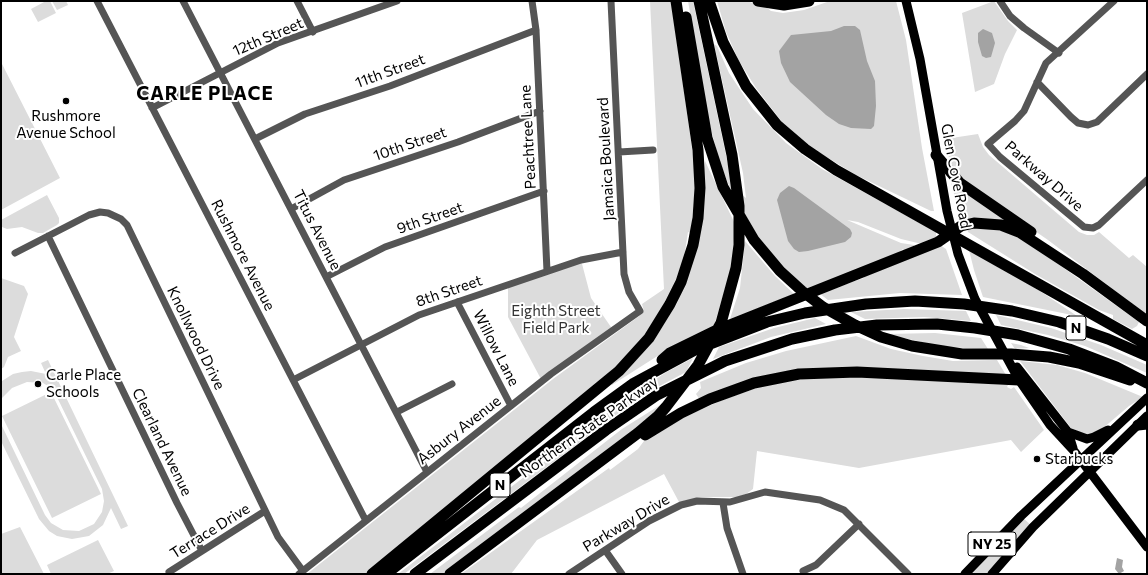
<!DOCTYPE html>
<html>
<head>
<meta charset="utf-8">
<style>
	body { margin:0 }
	#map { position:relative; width:1148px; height:575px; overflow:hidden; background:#fff; font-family:Commissioner,sans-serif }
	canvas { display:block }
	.frame { position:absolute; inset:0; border:2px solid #000; pointer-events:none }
</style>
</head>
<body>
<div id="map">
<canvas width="1148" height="575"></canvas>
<div class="frame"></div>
</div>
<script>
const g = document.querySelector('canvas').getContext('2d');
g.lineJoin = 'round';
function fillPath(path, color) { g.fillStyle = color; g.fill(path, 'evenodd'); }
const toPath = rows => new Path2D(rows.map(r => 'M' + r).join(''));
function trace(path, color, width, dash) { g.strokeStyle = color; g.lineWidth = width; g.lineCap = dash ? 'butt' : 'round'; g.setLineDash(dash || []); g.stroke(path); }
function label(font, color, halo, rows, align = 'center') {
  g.font = font + ' Commissioner,sans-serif'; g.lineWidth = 4; g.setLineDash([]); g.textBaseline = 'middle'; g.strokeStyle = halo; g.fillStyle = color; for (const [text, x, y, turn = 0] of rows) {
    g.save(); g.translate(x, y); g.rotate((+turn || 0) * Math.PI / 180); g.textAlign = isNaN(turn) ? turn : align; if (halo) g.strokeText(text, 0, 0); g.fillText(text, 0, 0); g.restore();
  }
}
const green = toPath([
	[46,1,50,1,56,13,38,22,31,9],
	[52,1,66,1,68,5,57,10],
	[650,1,671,1,696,176,691,233,688,232,684,258,669,297,653,325,625,359,504,461,366,574,307,574,553,379,638,317,644,311,642,304,664,289],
	[688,1,693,1,733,188,746,198,743,173,714,44,717,46,729,73,753,109,786,143,822,169,936,232,936,239,922,244,901,239,858,222,847,220,901,243,914,245,914,248,904,251,903,249,895,255,807,289,779,263,759,239,729,186,719,160,708,118],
	[717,1,747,1,767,8,771,11,783,13,804,10,830,1,896,1,906,40,922,148,934,211,931,211,856,175,812,148,782,122,756,88,739,61,726,32],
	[994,1,1008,21,1017,30,1005,54,994,84,975,92,962,13],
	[1,62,60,178,1,210],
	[978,134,983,147,989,155,1079,232,1087,235,1094,235,1099,232,1129,258,1133,255,1147,267,1147,315,1048,240,958,178,951,168,945,139],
	[705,161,735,224,732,265,714,326,670,348,612,385,611,384,640,356,661,329,677,303,691,266],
	[951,182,954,187,957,185,1007,221,961,222],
	[47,195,59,218,59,223,57,225,43,233,38,233,22,227,7,229,2,227,1,220],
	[983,227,1008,232,1030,244,1139,322,1137,326,1132,329,1113,319,1113,315,1099,310,1035,274,968,232,967,229],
	[745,241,775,276,794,294,730,319,740,288],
	[940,245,946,249,962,295,900,293,828,300,819,293,864,278,863,276],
	[969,250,1037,289,1077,316,983,297,974,270],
	[581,260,591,298,613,330,542,381,508,317,508,286],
	[1,278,24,286,28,294,14,337,21,351,8,357,4,367,1,369],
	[904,309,966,311,971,321,924,317,865,319,851,312],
	[996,315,1051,328,1101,345,1147,365,1147,373,1085,346,1048,335,1001,325],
	[815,318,826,324,771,337,713,359,719,347,774,328],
	[935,333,981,338,988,349,943,347,887,334],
	[856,336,891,349,923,356,953,361,997,360,1006,375,817,370,700,400,696,394,701,388,700,382,746,363,786,351],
	[1011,343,1021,345,1029,348,1015,349],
	[693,358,686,372,656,388,624,409,404,574,398,574,619,404,665,373],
	[48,360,128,526,121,529,111,508,103,525,89,536,72,539,57,536,49,531,39,519,16,472,1,441,1,424,45,515,51,523,63,530,79,531,94,524,102,512,104,501,102,489,53,389,43,383,27,382,12,388,1,399,2,381,13,374,22,372,31,371,46,374,41,363],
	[1020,361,1057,365,1085,373,1143,397,1129,406,1095,435,1084,434,1071,428],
	[864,376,1008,385,1007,387,1011,389,1014,387,1044,430,1021,452,1011,440,859,468,757,451,753,489,746,494,738,497,702,497,679,502,664,474,537,540,511,574,461,574,609,468,610,470,638,449,644,441,688,415,725,399,765,385,815,377],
	[51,392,101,494,52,518,2,416],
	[665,402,644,422,490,540,443,574,430,574,519,507,521,508,622,429],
	[1021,516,1033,527,992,574,965,574],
	[20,527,44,574,1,574,1,534],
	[98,540,114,571,107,574,51,574,47,565]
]);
const water = toPath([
	[844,26,855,26,860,30,867,61,875,81,876,106,874,126,871,129,851,128,839,124,826,115,790,82,781,63,779,51,791,35,831,31],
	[983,29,992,33,995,43,991,57,986,58,982,56,978,42,978,33],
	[789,186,794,188,850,229,852,233,851,237,845,242,808,251,799,252,794,249,788,241,777,200,780,193],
	[1117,558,1123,560,1122,567,1124,571,1119,574,1115,569]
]);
const minor = toPath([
	[97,1,366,521],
	[183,1,427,472],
	[297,1,313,32],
	[532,1,536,30,547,271],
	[1000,1,1010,16,1024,28,1059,53],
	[1114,1,1046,63,1024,111,1015,121,988,144,1000,157,1084,227,1093,228,1099,225,1147,180],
	[1037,82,1071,117,1078,123,1088,125,1097,122,1147,74],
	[152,108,278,43,397,1],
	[255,139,305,114,390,86,536,30],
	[619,152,653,150],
	[291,209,344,180,458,142,540,111],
	[48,236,177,503,202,551],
	[15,253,89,215,100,212,108,213,121,219,127,225,278,537,303,571],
	[326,277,385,247,544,191],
	[457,302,511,406],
	[293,380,419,315,581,260,623,252],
	[397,412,452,384],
	[723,503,727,528,743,574],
	[605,550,622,574],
	[803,571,816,565,859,524],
	[169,572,265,511],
	[299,574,551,374,640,311,629,292,624,274,611,1],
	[569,574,649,521,681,505,697,501,730,502,765,492,820,500,844,510,908,574]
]);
const major = toPath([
	[906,1,920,59,947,211,958,254,975,299,1019,380,1050,425,1074,451,1147,547],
	[1017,367,1068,432,1073,448],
	[1068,432,1087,439,1094,437,1108,430],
	[965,574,1021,516,1147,398],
	[992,574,1033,527,1147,416]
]);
const highway = toPath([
	[709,1,723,42,746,86,777,125,805,149,836,170,1147,345],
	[758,1,784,5,809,1],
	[686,17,707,138,723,187,754,240,780,271,802,291,823,307,855,325,881,337,912,346,962,354,1011,354,1049,357,1079,363,1130,380],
	[936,155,960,183,1031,232],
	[662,360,670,353,717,330,938,242,961,226,974,223,1001,225,1019,232,1083,274,1147,321],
	[1138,425,1147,424],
	[645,435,681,413,710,399,754,383,799,374,857,372,1019,380],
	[372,574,619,371,649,338,670,304,681,282,693,245,698,218,700,188,698,150,676,1],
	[386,574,594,412,634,383,697,349,767,322,805,313,866,304,915,301,964,304,1012,311,1059,322,1108,339,1147,356],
	[415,574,606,430,657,395,725,361,792,339,835,330,877,325,937,324,975,328,1018,335,1069,349,1116,367,1147,383],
	[450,574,638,433,658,416,666,407,698,365,721,323,736,268,739,245,739,206,732,155,699,1]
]);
const markers = [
	[66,101,4,"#000"],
	[38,384,4,"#000"],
	[1037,459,4,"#000"]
];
const shields = [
	[1076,328,20],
	[500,485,20],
	[992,544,48]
];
const shieldNames = [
	["N",1076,328],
	["N",500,485],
	["NY 25",992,544]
];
const streetNames = [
	["12th Street",268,37,-23],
	["11th Street",390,71,-20],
	["Peachtree Lane",528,137,-93],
	["10th Street",410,144,-19],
	["Jamaica Boulevard",606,159,-93],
	["Glen Cove Road",956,176,79],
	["Parkway Drive",1044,176,41],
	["9th Street",430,218,-19],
	["Titus Avenue",317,230,63],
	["Rushmore Avenue",243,255,63],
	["8th Street",449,291,-19],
	["Knollwood Drive",196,338,64],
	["Willow Lane",496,348,63],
	["Northern State Parkway",589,427,-35],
	["Asbury Avenue",459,430,-38],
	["Clearland Avenue",162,442,64],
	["Parkway Drive",626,523,-31],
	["Terrace Drive",210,531,-32]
];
const poiNames = [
	["Rushmore",66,116,"center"],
	["Avenue School",66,133,"center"],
	["Carle Place",46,375],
	["Schools",46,392],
	["Starbucks",1045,459]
];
const parkNames = [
	["Eighth Street",556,311],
	["Field Park",556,328]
];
const districtNames = [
	["CARLE PLACE",205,94]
];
fillPath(green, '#dcdcdc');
fillPath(water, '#a3a3a3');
trace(minor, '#555', 7);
trace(major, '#000', 9);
trace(highway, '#000', 11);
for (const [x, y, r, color] of markers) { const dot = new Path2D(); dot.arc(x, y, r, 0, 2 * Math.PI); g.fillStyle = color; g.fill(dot); trace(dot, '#fff', 1.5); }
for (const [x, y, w] of shields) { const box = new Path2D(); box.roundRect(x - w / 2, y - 12, w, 24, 3); g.fillStyle = '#fff'; g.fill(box); trace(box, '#000', 1); }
label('bold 14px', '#000', null, shieldNames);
label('15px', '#000', '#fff', streetNames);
label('15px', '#000', '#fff', poiNames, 'left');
label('15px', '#333', '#fff', parkNames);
g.letterSpacing = '1px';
label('bold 19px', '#000', '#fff', districtNames);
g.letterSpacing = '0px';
</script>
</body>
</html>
